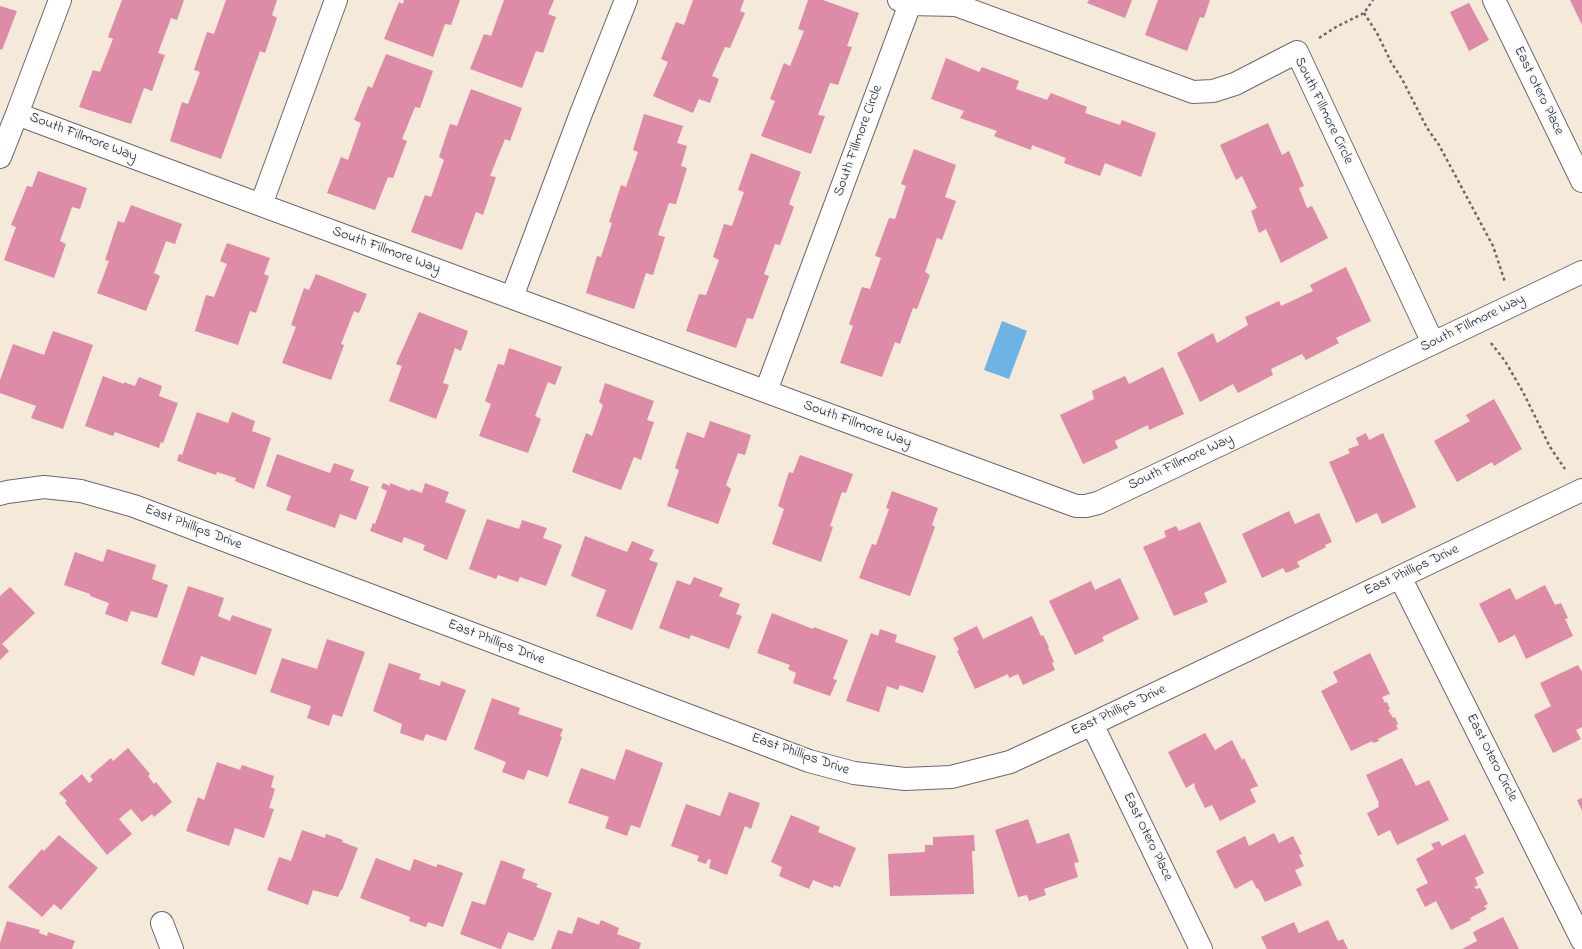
<!DOCTYPE html>
<html>
<head>
<meta charset="utf-8">
<style>
	body { margin:0 }
	canvas { display:block; background:#f5e9d9 }
</style>
</head>
<body>
<canvas width="1582" height="949"></canvas>
<script>
const g = document.querySelector('canvas').getContext('2d');
g.lineJoin = 'round';
function fillPath(path, color) { g.fillStyle = color; g.fill(path, 'evenodd'); }
const toPath = rows => new Path2D(rows.map(r => 'M' + r).join(''));
function trace(path, color, width, dash) { g.strokeStyle = color; g.lineWidth = width; g.lineCap = dash ? 'butt' : 'round'; g.setLineDash(dash || []); g.stroke(path); }
function label(font, color, halo, rows, align = 'center') {
  g.font = font + ' "Indie Flower",sans-serif'; g.lineWidth = 3; g.setLineDash([]); g.textBaseline = 'middle'; g.strokeStyle = halo; g.fillStyle = color; for (const [text, x, y, turn = 0] of rows) {
    g.save(); g.translate(x, y); g.rotate((+turn || 0) * Math.PI / 180); g.textAlign = isNaN(turn) ? turn : align; if (halo) g.strokeText(text, 0, 0); g.fillText(text, 0, 0); g.restore();
  }
}
const water = toPath([
	[1002,321,1027,331,1009,379,984,370]
]);
const building = toPath([
	[122,0,184,0,177,20,171,18,158,53,165,55,152,91,144,88,131,124,79,107,93,70,100,72,113,39,108,37],
	[226,0,277,0,272,15,277,18,265,53,260,51,221,159,170,141,182,102,188,104,200,72,194,70,207,32,214,34],
	[404,0,460,0,451,25,445,24,433,57,384,39,399,2,403,4],
	[504,0,554,0,548,14,556,17,543,53,536,51,522,88,470,69,484,34,491,36],
	[693,0,744,0,740,11,745,13,730,48,725,47,712,76,719,79,710,103,699,99,693,113,653,96,668,62,661,59,676,22,684,25],
	[808,0,823,0,859,13,847,46,852,47,838,85,830,83,818,115,825,116,811,154,761,136,775,101,770,99,784,63,790,66,804,31,798,29],
	[1089,0,1132,0,1125,18,1087,3],
	[1158,0,1210,0,1204,18,1200,17,1187,51,1145,35],
	[1570,0,1582,0,1582,25],
	[1469,3,1489,40,1469,51,1450,12],
	[0,6,17,11,2,50,0,49],
	[386,54,433,71,420,108,415,107,402,139,407,141,393,178,388,177,375,210,327,193,341,157,348,160,361,123,354,120,368,86,372,88],
	[946,58,979,72,982,67,1019,81,1016,89,1047,100,1051,93,1087,107,1085,113,1120,125,1122,120,1156,133,1141,177,1105,163,1100,176,1064,163,1066,158,1032,145,1031,150,994,136,997,131,960,118,964,111,931,99],
	[471,89,522,108,510,141,505,139,490,176,496,177,483,215,476,212,462,250,411,232,425,195,431,197,444,160,439,157,450,124,457,126],
	[644,114,683,126,677,143,687,146,681,166,687,168,676,204,669,203,658,235,665,237,653,275,646,273,634,309,586,293,597,256,601,257,612,223,609,222,621,185,626,187,638,152,633,150],
	[1268,123,1282,155,1289,151,1304,186,1299,188,1307,208,1312,206,1328,238,1281,263,1266,229,1259,233,1251,211,1257,208,1242,176,1236,180,1220,145],
	[914,149,956,165,945,197,956,201,942,240,937,238,925,272,930,275,917,309,913,308,900,344,895,342,882,377,840,363,853,326,849,324,862,287,870,289,881,258,875,256,889,218,895,219,906,186,901,184],
	[751,153,801,172,789,204,794,207,780,245,775,244,764,274,769,276,753,319,747,318,736,348,686,331,699,294,706,295,719,260,713,257,724,224,732,226,744,192,738,190],
	[38,171,87,188,80,209,72,207,60,241,66,244,54,278,4,260,16,227,11,225,27,186,32,187],
	[131,205,182,224,175,244,166,241,154,273,160,276,146,311,97,293,109,261,105,260,118,221,124,223],
	[227,243,270,258,264,274,269,276,256,313,250,311,238,345,195,331,206,295,214,297,227,264,220,261],
	[1346,267,1371,321,1336,338,1339,343,1306,360,1302,354,1271,369,1273,375,1238,393,1233,384,1200,402,1177,353,1213,333,1217,343,1248,325,1245,317,1279,301,1281,306,1313,291,1310,285],
	[316,274,367,294,359,313,354,311,341,344,344,345,331,380,282,363,296,327,291,325,304,288,309,290],
	[419,312,468,331,461,351,455,348,443,383,449,385,436,419,389,401,402,366,396,364],
	[53,331,93,345,63,429,31,418,36,406,0,393,0,380,13,344,44,355],
	[509,348,562,367,555,385,548,382,535,416,541,419,528,453,479,436,491,404,485,401,498,364,504,365],
	[1163,367,1184,414,1149,430,1148,425,1115,441,1118,448,1083,464,1060,415,1094,399,1092,391,1125,376,1129,384],
	[103,376,124,384,124,382,135,386,139,377,162,386,159,396,178,403,163,443,161,442,159,448,115,432,113,436,85,426],
	[605,383,654,401,647,420,654,422,641,460,634,457,621,490,572,472,586,433,592,436,603,405,599,402],
	[1494,399,1522,449,1494,466,1492,462,1457,482,1434,441,1470,421,1466,415],
	[197,412,228,423,232,412,255,421,252,431,271,438,254,489,235,481,236,478,217,472,216,475,177,461,179,454,182,455],
	[710,421,751,435,745,455,738,453,726,485,731,489,718,524,667,506,679,470,675,468,687,432,704,438],
	[1366,433,1369,440,1383,433,1416,507,1382,524,1377,513,1356,523,1329,462,1350,453,1348,449,1359,445,1356,438],
	[277,454,330,473,334,463,354,470,350,480,369,487,356,520,340,514,335,528,286,510,291,496,266,486],
	[800,455,853,474,846,493,842,492,830,526,833,527,821,562,772,544,784,509,778,506,789,472,793,473],
	[383,483,390,486,390,483,410,491,411,489,422,493,425,483,449,492,445,502,466,510,447,560,423,550,425,545,404,537,402,543,370,531,373,523,375,524,387,491,381,488],
	[892,491,938,508,932,525,935,527,910,596,859,578,872,544,876,545,889,509,886,508],
	[1289,511,1295,524,1319,513,1332,542,1325,545,1326,547,1297,562,1300,567,1286,573,1283,568,1262,578,1242,534],
	[487,519,519,529,522,520,547,528,543,538,562,545,546,586,520,577,518,582,498,575,496,579,469,569],
	[1200,522,1227,582,1204,593,1208,602,1174,616,1143,547,1166,537,1164,531,1176,526,1179,531],
	[585,536,627,552,632,541,654,550,649,560,658,563,632,630,596,616,606,590,571,576],
	[107,549,156,565,152,579,168,585,157,618,131,611,127,622,105,614,109,603,90,596,90,594,64,585,75,552,103,562],
	[694,577,723,588,719,596,740,604,736,614,742,616,729,649,691,635,689,639,659,628,677,580,690,585],
	[1120,578,1139,619,1102,637,1104,641,1075,655,1049,601,1091,581,1095,590],
	[1545,585,1555,605,1561,603,1568,618,1565,619,1573,636,1526,659,1515,635,1499,643,1479,604,1510,588,1516,600],
	[188,586,224,598,218,616,230,621,232,615,272,629,256,675,201,656,194,676,161,664],
	[10,587,35,613,2,644,9,651,0,660,0,596],
	[772,613,813,629,814,627,848,640,833,679,837,680,830,696,793,683,796,673,788,669,790,665,757,653],
	[1032,616,1041,636,1043,635,1049,647,1048,648,1054,662,1052,663,1055,670,1023,685,1018,674,1009,678,1008,674,975,689,957,651,959,650,953,638,977,626,983,639],
	[880,629,897,635,895,642,936,656,923,693,900,685,898,690,887,686,879,712,846,701,871,633,878,636],
	[327,639,365,652,342,717,333,714,329,726,307,718,311,706,270,692,282,658,317,669],
	[1370,653,1390,694,1382,697,1385,703,1387,702,1390,709,1388,710,1393,718,1395,717,1398,724,1396,725,1398,729,1378,739,1379,741,1373,743,1372,741,1351,751,1321,691,1338,682,1333,672],
	[389,663,421,674,419,679,440,686,441,681,466,690,446,741,426,734,423,741,400,733,402,724,373,711],
	[1578,665,1582,672,1582,727,1576,730,1581,739,1553,753,1534,715,1551,706,1540,683],
	[492,698,520,708,518,714,563,729,560,736,562,737,548,777,528,770,524,780,502,772,506,762,474,749],
	[1205,733,1215,750,1232,740,1242,760,1244,758,1258,786,1250,789,1256,802,1220,821,1212,805,1205,808,1194,786,1195,786,1194,783,1186,788,1168,752],
	[128,748,150,774,148,776,154,784,156,782,172,802,154,817,152,814,142,822,131,809,119,819,132,834,107,855,65,803,67,801,59,793,82,774,89,783,93,780,90,776,111,758,113,761],
	[626,749,663,763,640,828,631,825,627,836,605,828,609,817,568,803,581,768,615,780],
	[1402,758,1416,786,1429,780,1449,820,1397,845,1390,830,1378,836,1367,813,1379,807,1378,804,1379,803,1366,775],
	[217,762,240,770,242,765,274,776,271,787,275,789,269,808,274,809,264,838,235,828,229,846,186,831,198,797,204,800],
	[729,792,760,803,751,829,745,826,727,875,709,868,711,860,708,859,706,864,697,861,699,856,671,846,686,804,720,816],
	[1582,798,1582,811,1577,800],
	[791,815,820,827,818,832,856,848,840,887,834,885,833,888,813,880,809,889,779,876,782,867,771,862],
	[1028,819,1037,844,1069,833,1079,862,1074,863,1078,877,1044,889,1046,895,1029,901,1027,895,1018,897,995,830],
	[302,830,325,838,326,834,343,840,342,842,358,848,342,890,341,890,338,897,313,890,308,905,267,890,279,857,291,861],
	[1274,833,1279,843,1293,836,1302,854,1299,855,1304,866,1295,870,1302,885,1265,902,1258,888,1257,889,1252,880,1235,889,1216,851,1245,836,1249,846],
	[1465,834,1484,873,1475,878,1478,885,1474,887,1476,889,1480,888,1488,904,1484,906,1487,909,1470,918,1471,920,1451,930,1436,901,1425,907,1416,889,1428,883,1416,859,1434,849,1431,844,1439,841,1442,846],
	[59,835,98,868,61,910,54,904,42,917,8,887,42,849,44,851],
	[974,835,975,851,972,851,974,894,890,896,888,854,925,852,925,845,933,845,933,837],
	[376,858,410,871,414,859,436,867,438,864,463,873,443,927,428,922,426,927,409,921,410,917,360,898],
	[501,860,525,869,522,878,538,884,536,887,552,893,535,938,534,937,533,941,508,932,501,949,500,949,460,934,472,901,485,905],
	[578,917,599,925,601,920,619,928,617,934,641,943,639,949,551,949,558,930,572,934],
	[1503,917,1519,949,1462,949,1477,941,1473,932],
	[1328,920,1338,941,1343,939,1348,949,1267,949,1261,937,1294,922,1299,933],
	[7,921,40,930,39,933,47,936,48,932,75,941,72,949,0,949,0,943]
]);
const path = toPath([
	[1364,13,1377,33,1391,62,1402,79,1427,128,1439,145,1493,246,1505,282],
	[1319,38,1336,27,1364,13,1373,0],
	[1491,343,1505,361,1523,392,1550,447,1565,469]
]);
const minor = toPath([
	[60,0,17,114,261,205,1076,506,1086,506,1098,503,1582,272],
	[899,0,910,4,956,5,1193,92,1213,91,1235,84,1297,52,1433,343],
	[1494,0,1582,181],
	[0,157,17,114],
	[261,205,336,0],
	[512,297,580,116,626,0],
	[766,391,910,4],
	[0,494,7,492,44,487,81,491,134,506,809,761,854,773,905,779,951,777,1010,762,1092,724,1582,490],
	[1400,577,1582,940],
	[1092,724,1201,949],
	[162,923,172,949]
]);
const streetNames = [
	["East Otero Place",1538,91,64],
	["South Fillmore Circle",1323,111,64],
	["South Fillmore Way",83,138,21],
	["South Fillmore Circle",859,141,-70],
	["South Fillmore Way",386,251,20],
	["South Fillmore Way",1473,324,-26],
	["South Fillmore Way",857,425,20],
	["South Fillmore Way",1181,463,-25],
	["East Phillips Drive",193,528,21],
	["East Phillips Drive",1412,571,-25],
	["East Phillips Drive",496,643,21],
	["East Phillips Drive",1119,711,-25],
	["East Phillips Drive",800,755,19],
	["East Otero Circle",1491,758,63],
	["East Otero Place",1147,837,64]
];
fillPath(water, '#6db4e4');
fillPath(building, '#de8ba8');
trace(minor, '#6c6872', 24);
trace(path, '#6c6872', 2.5, [3, 3]);
trace(minor, '#fff', 22);
label('14px', '#22223b', '#f6f6f2', streetNames);
</script>
</body>
</html>
